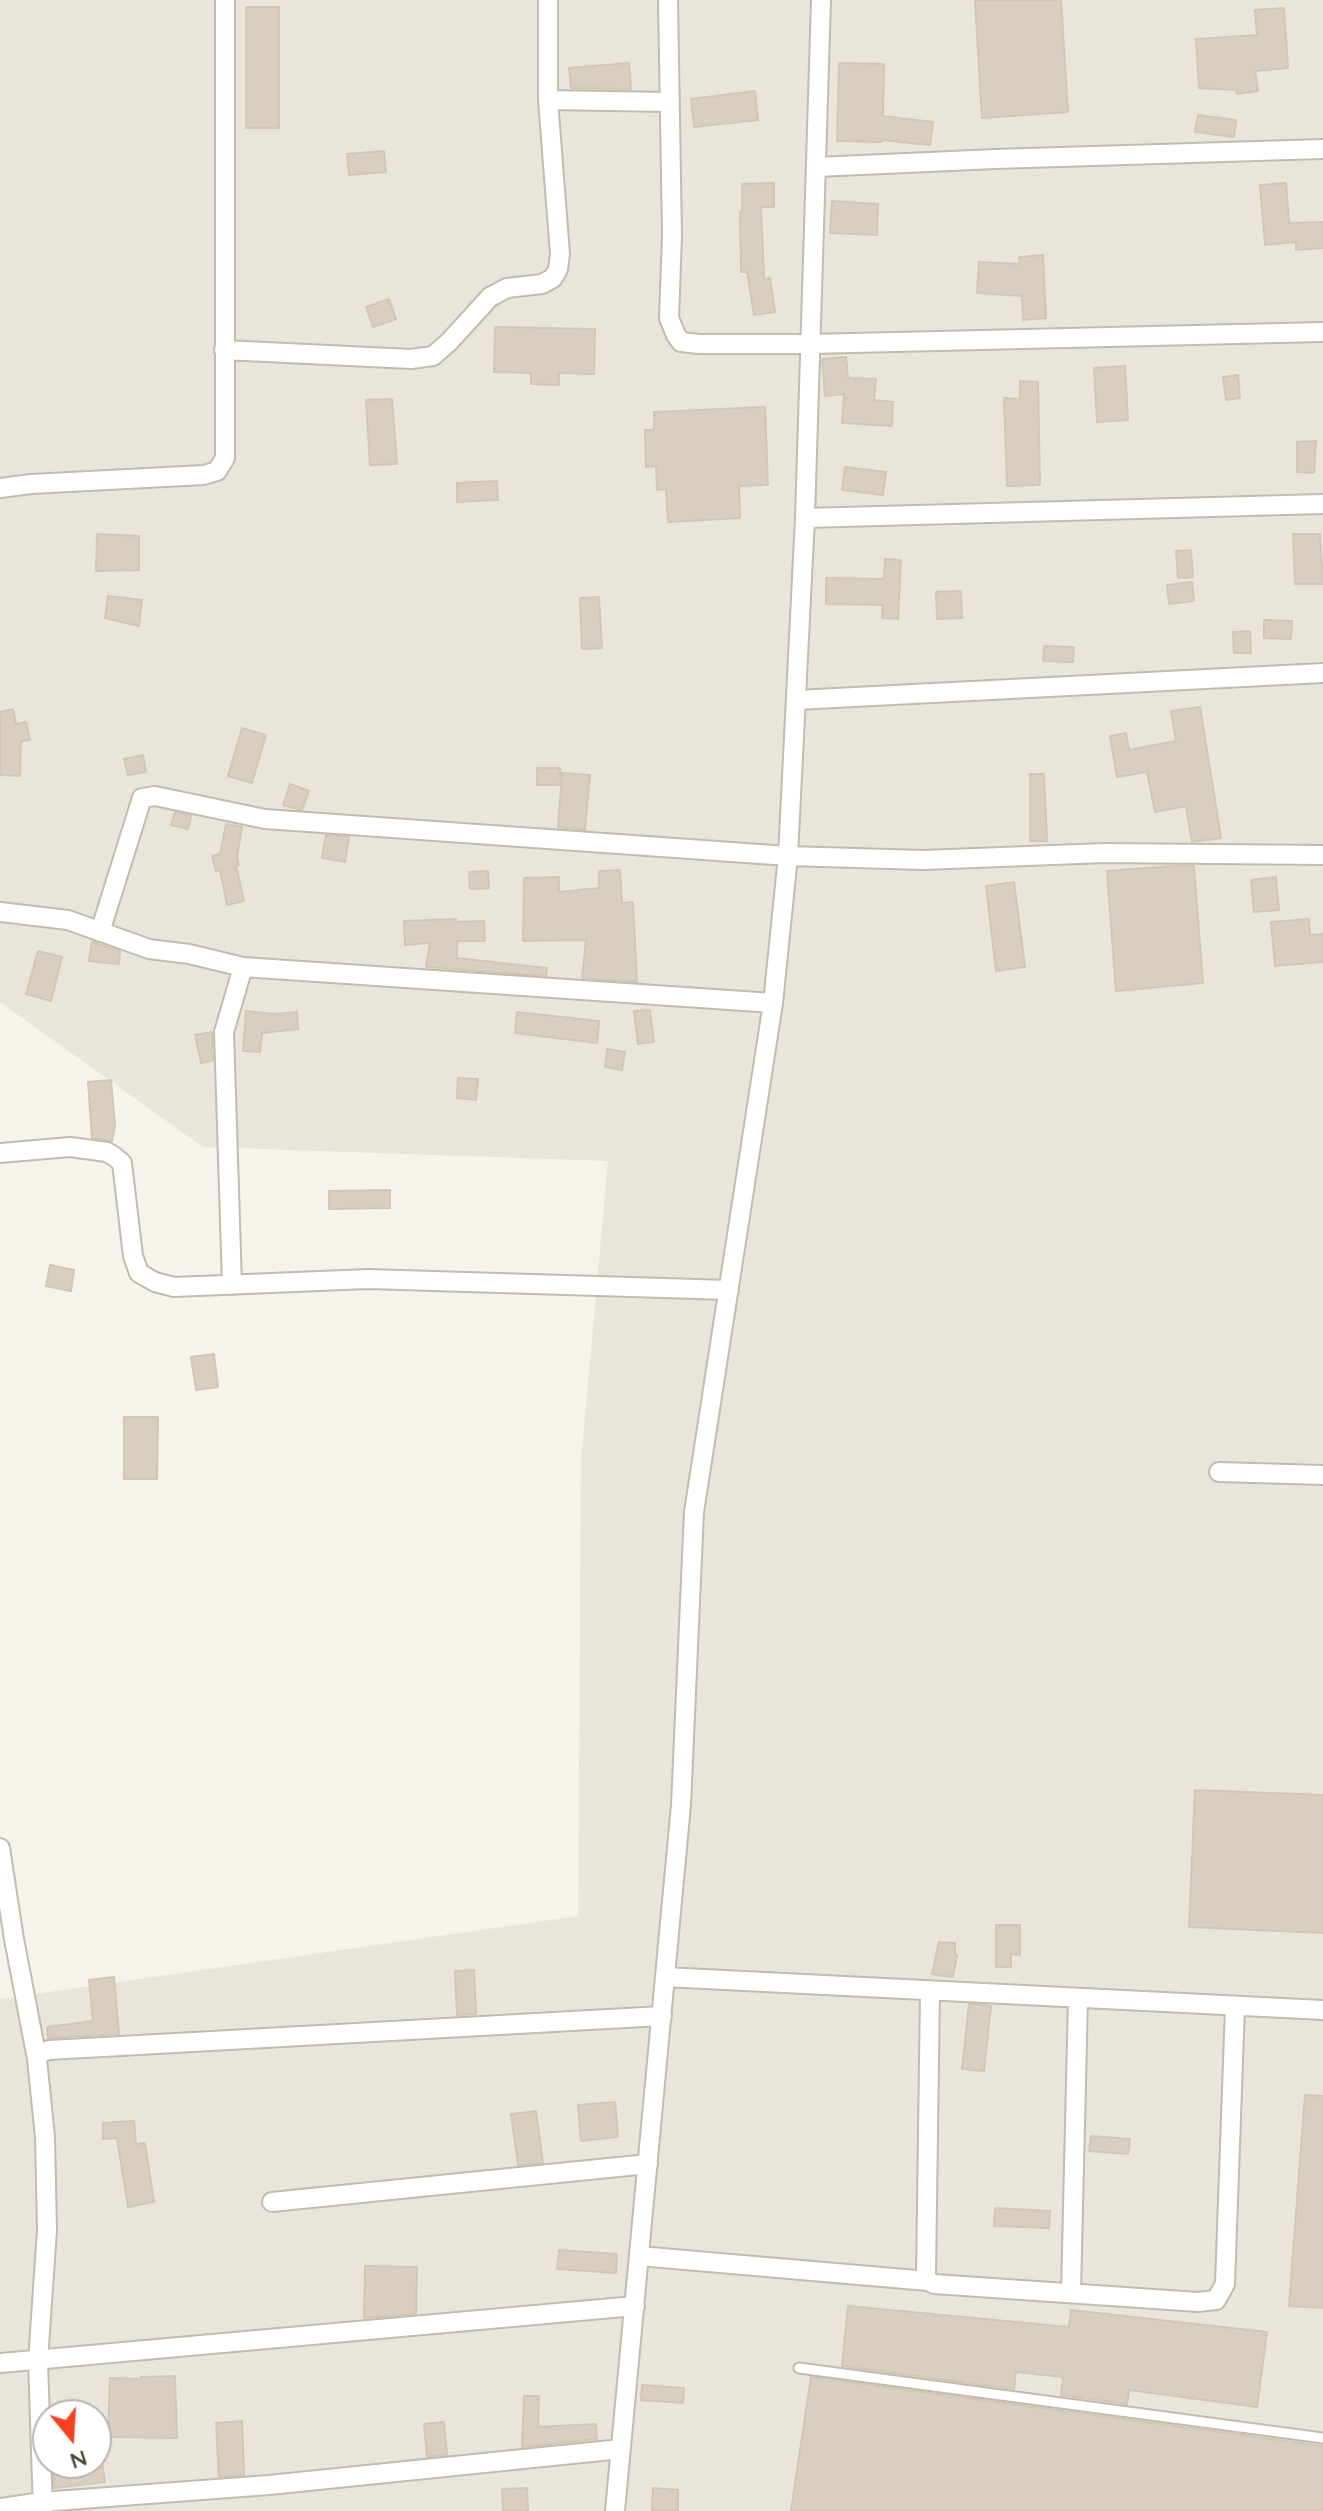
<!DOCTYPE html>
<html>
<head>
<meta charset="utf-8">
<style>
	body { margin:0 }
	#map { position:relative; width:1323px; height:2511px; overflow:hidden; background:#f6f3ec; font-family:Quicksand,sans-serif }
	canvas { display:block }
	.north { position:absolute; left:32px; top:2399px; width:80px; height:80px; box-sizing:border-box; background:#fff; border:2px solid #b7b4b0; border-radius:50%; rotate:162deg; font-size:22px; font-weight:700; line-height:32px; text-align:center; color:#4b4439 }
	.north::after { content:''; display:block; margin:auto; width:28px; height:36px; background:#fc3f1d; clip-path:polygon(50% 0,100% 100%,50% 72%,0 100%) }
</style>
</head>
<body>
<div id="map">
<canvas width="1323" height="2511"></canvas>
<div class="north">N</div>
</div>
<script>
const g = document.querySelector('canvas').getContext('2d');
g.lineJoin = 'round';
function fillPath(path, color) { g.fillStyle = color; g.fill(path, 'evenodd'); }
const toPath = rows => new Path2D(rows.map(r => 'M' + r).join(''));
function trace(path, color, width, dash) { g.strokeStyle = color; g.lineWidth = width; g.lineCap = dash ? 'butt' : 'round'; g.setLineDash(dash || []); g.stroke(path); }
const residential = toPath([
	[0,0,1323,0,1323,2511,0,2511,0,1999,578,1916,581,1460,608,1161,203,1147,0,1002],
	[48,2415,96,2415,96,2463,48,2463]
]);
const building = toPath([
	[975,0,1061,0,1068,112,982,118,975,0],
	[246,7,279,7,279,128,246,128,246,7],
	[1284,8,1288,68,1255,71,1258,91,1237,94,1236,90,1199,88,1196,39,1257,35,1255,10,1284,8],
	[629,63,631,89,571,88,569,68,629,63],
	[839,63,884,64,883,116,933,122,930,145,882,140,882,142,837,141,839,63],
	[755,91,758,120,694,127,691,99,755,91],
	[1198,115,1236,120,1234,137,1195,132,1198,115],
	[384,151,386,172,349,175,347,154,384,151],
	[774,183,774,207,761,207,764,279,770,278,775,312,754,315,747,272,741,272,740,212,742,212,742,184,774,183],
	[1286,183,1289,223,1323,222,1323,248,1296,250,1296,242,1265,245,1260,185,1286,183],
	[832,201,878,204,877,235,830,233,832,201],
	[1043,255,1046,318,1023,320,1022,296,977,293,979,262,1020,264,1019,257,1043,255],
	[389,299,396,319,373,327,366,307,389,299],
	[495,327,595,329,594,374,559,373,559,385,531,384,531,373,494,372,495,327],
	[846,357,848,378,876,379,874,400,893,402,892,426,842,423,844,394,825,396,822,359,846,357],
	[1125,366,1128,420,1097,422,1094,368,1125,366],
	[1238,375,1240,398,1226,400,1223,377,1238,375],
	[1020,381,1038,382,1040,485,1007,486,1004,398,1020,399,1020,381],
	[392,399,397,464,370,465,366,400,392,399],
	[765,407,768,485,739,486,740,518,668,522,666,489,657,490,656,466,646,467,645,430,654,430,654,412,765,407],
	[1316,441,1314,473,1297,472,1297,442,1316,441],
	[845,467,886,472,883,495,842,490,845,467],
	[497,481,498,500,457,502,457,483,497,481],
	[97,534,139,536,139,570,96,571,97,534],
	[1293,534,1320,534,1323,584,1295,584,1293,534],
	[1191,550,1193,577,1178,578,1176,551,1191,550],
	[885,559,901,560,898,619,882,618,883,605,826,604,826,578,884,579,885,559],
	[1192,582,1194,601,1169,604,1167,585,1192,582],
	[961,591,962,618,937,619,936,592,961,591],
	[108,596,142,600,139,626,105,618,108,596],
	[599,597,602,648,582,649,580,598,599,597],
	[1264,620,1292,621,1291,639,1264,638,1264,620],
	[1250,631,1251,653,1234,653,1233,632,1250,631],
	[1044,646,1074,647,1073,662,1043,661,1044,646],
	[1200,707,1221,838,1192,842,1186,806,1155,812,1147,772,1117,777,1110,736,1126,733,1129,750,1176,741,1171,711,1200,707],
	[13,709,16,724,26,722,30,740,21,741,20,776,0,775,0,712,13,709],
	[242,728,266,735,252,783,228,776,242,728],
	[143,755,146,772,128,775,124,759,143,755],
	[537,768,560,768,561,785,537,785,537,768],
	[562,773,590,775,585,830,558,827,562,773],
	[1030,774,1044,774,1047,841,1030,841,1030,774],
	[290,784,309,791,302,810,283,805,290,784],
	[175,812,191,816,188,829,171,825,175,812],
	[226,824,242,827,237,857,239,865,236,866,244,901,227,905,220,870,216,871,212,856,220,854,226,824],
	[326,835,349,837,345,862,322,858,326,835],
	[1173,866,1194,866,1203,983,1116,991,1107,871,1173,866],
	[620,870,622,903,633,902,637,982,582,978,586,940,523,941,524,878,559,877,559,892,599,888,599,871,620,870],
	[488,871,489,888,470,889,469,872,488,871],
	[1276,877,1279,910,1254,912,1251,880,1276,877],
	[1014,882,1025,967,996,971,986,886,1014,882],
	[456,919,456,922,484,921,485,941,457,941,457,958,547,968,546,976,426,967,430,943,405,945,404,921,456,919],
	[1309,919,1310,935,1323,934,1323,962,1275,966,1271,922,1309,919],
	[92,942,120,951,119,964,89,961,92,942],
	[38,951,62,957,51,1001,26,994,38,951],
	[650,1010,654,1042,638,1044,634,1011,650,1010],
	[246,1011,275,1014,297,1012,298,1029,262,1033,260,1052,243,1051,246,1011],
	[517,1012,599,1021,597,1043,515,1033,517,1012],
	[212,1032,213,1060,201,1063,195,1035,212,1032],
	[607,1049,625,1052,622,1070,605,1067,607,1049],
	[458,1078,478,1079,476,1100,457,1098,458,1078],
	[111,1080,115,1126,112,1141,92,1138,88,1082,111,1080],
	[390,1190,390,1208,329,1209,329,1191,390,1190],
	[50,1265,74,1270,71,1291,46,1286,50,1265],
	[214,1354,218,1387,196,1390,191,1357,214,1354],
	[124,1417,158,1417,157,1479,124,1479,124,1417],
	[1195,1790,1323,1795,1323,1933,1189,1927,1195,1790],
	[996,1925,1020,1925,1020,1955,1011,1954,1011,1967,996,1967,996,1925],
	[939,1942,955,1943,955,1954,957,1955,953,1977,932,1974,939,1942],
	[474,1970,476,2014,457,2015,455,1971,474,1970],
	[114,1977,119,2034,48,2038,47,2027,93,2021,89,1980,114,1977],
	[969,2004,991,2006,984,2071,962,2069,969,2004],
	[1305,2095,1323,2096,1323,2308,1289,2306,1305,2095],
	[615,2102,618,2137,581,2141,578,2105,615,2102],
	[536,2111,543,2163,518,2165,511,2114,536,2111],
	[134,2121,136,2144,145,2143,154,2202,128,2207,117,2138,103,2139,103,2123,134,2121],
	[1091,2136,1130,2139,1128,2154,1089,2151,1091,2136],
	[995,2208,1050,2211,1049,2228,994,2226,995,2208],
	[559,2250,617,2254,616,2273,557,2269,559,2250],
	[365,2266,417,2267,416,2314,364,2318,365,2266],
	[848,2306,1069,2327,1071,2310,1267,2332,1257,2407,1129,2390,1127,2404,1061,2395,1063,2377,1016,2372,1014,2389,842,2366,848,2306],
	[175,2376,177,2438,108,2437,110,2378,141,2379,141,2377,175,2376],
	[811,2377,1323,2446,1323,2511,791,2511,811,2377],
	[642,2385,684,2388,683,2403,641,2400,642,2385],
	[524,2396,539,2396,538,2427,596,2424,597,2439,522,2447,524,2396],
	[242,2421,244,2475,219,2477,216,2423,242,2421],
	[444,2422,447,2455,427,2457,424,2424,444,2422],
	[76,2463,102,2463,105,2482,54,2488,54,2466,76,2463],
	[527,2488,528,2511,503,2511,502,2489,527,2488],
	[653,2488,678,2490,678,2511,652,2511,653,2488]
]);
const service = toPath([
	[799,2368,1323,2438]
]);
const minor = toPath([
	[668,0,672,235,669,318,676,335,681,342,699,344,810,344,1323,332],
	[548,100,669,102],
	[817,167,995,159,1323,149],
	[224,350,411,359,433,356,449,342,490,297,507,288,542,284,553,278,558,269,560,254,548,100,548,0],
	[0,488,31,484,204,475,217,471,225,458,225,0],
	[805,518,1323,504],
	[796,700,1323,673],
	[0,912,68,920,149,949,189,954,243,967,773,1003],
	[100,932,142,798,155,796,265,819,788,856,923,860,1105,853,1323,855],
	[0,1153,70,1147,107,1152,115,1157,122,1163,133,1256,139,1273,155,1282,174,1287,368,1279,729,1290],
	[232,1285,224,1032,243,967],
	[1219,1472,1323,1475],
	[0,1848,14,1939,37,2059],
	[665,1977,1323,2010],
	[272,2202,648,2164],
	[639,2256,928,2281,934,2284,1198,2302,1216,2300,1225,2284,1235,2006],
	[928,2281,926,2275,930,1991],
	[1071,2293,1078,1998],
	[0,2363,635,2306],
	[0,2508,42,2502,269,2485,621,2449],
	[43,2511,38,2361,47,2230,45,2137,37,2059,40,2053,49,2050,662,2016],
	[615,2511,681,1805,694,1512,773,1003,788,856,805,518,821,0]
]);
fillPath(residential, '#eae5da');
fillPath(building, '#d8cfc1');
trace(building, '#d3c7b4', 2);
trace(service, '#c2bbae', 13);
trace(minor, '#c2bbae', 22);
trace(service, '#fff', 9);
trace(minor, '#fff', 18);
</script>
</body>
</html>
